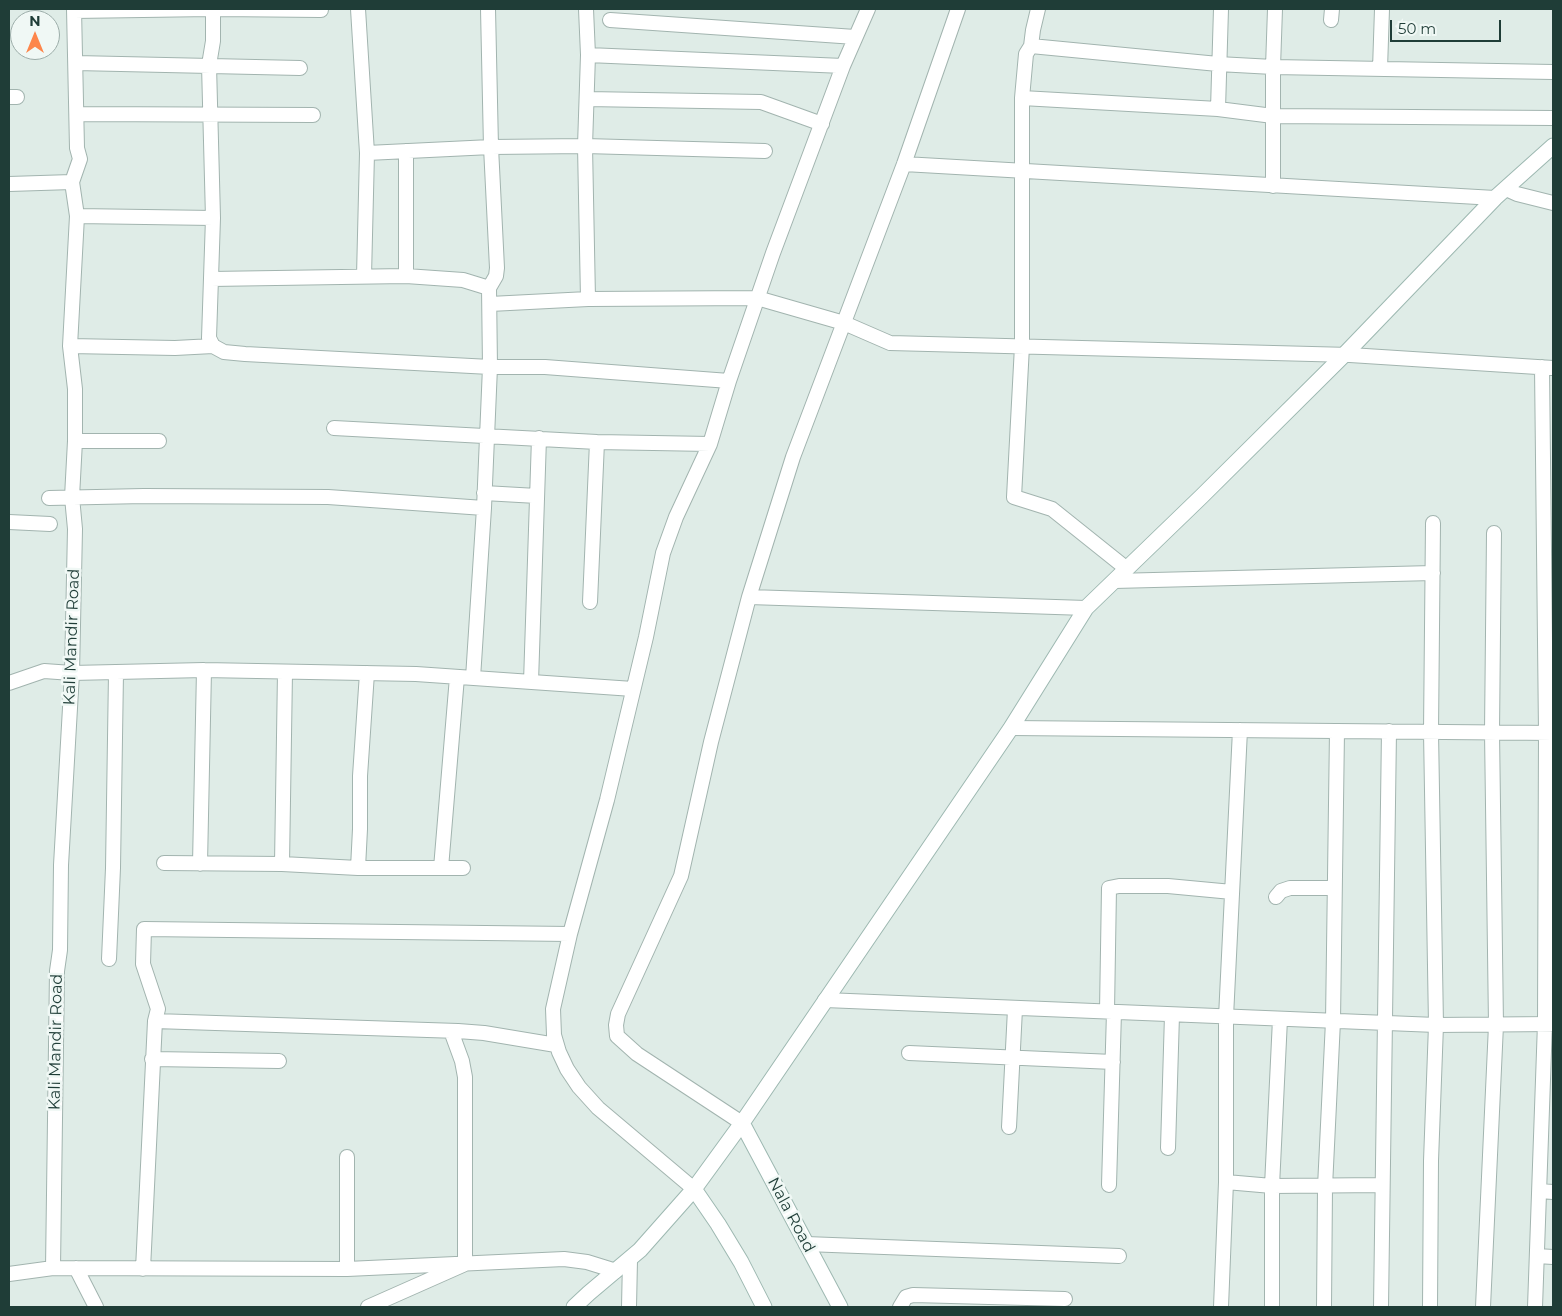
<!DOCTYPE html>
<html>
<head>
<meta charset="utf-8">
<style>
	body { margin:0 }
	#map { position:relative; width:1562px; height:1316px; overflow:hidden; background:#dfece7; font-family:Montserrat,sans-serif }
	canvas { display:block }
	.frame { position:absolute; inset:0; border:10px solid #1f3d37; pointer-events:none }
	.north { position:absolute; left:10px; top:10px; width:50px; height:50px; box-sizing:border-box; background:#f0f8f5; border:1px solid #9cada9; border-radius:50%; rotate:0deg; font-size:14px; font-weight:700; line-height:20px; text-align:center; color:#1f3d37 }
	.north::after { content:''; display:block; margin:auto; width:18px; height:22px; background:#fd864b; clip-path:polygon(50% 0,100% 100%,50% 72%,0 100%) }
	.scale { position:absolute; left:1390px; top:20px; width:111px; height:22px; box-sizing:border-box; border:2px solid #1f3d37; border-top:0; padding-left:6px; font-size:15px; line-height:18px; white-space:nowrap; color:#1f3d37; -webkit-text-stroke:4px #f0f8f5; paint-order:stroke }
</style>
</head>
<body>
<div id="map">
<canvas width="1562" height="1316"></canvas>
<div class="frame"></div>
<div class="north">N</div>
<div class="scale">50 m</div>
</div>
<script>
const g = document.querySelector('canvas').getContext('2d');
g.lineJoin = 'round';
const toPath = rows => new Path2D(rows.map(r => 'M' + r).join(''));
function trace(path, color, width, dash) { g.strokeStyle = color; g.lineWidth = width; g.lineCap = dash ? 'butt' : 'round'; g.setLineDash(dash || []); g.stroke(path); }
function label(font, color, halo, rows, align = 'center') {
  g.font = font + ' Montserrat,sans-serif'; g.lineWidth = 5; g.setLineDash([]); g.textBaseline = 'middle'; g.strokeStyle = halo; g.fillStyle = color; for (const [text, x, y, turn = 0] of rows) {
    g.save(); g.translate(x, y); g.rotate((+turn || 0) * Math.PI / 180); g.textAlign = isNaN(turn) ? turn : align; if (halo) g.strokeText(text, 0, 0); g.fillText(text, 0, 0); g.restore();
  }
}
const street = toPath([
	[213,9,213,41,209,65,213,218,209,338,213,346,224,352,245,354,490,367,545,367,729,381],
	[217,9,321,10],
	[358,9,367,153,364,276],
	[586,9,588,55,585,146,588,299],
	[1038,9,1033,30,1031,46,1026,54,1022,98,1022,346,1014,497,1052,509,1127,569],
	[74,11,211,9],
	[610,20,855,37],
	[1331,20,1332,9],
	[1031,46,1218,64,1273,67,1553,72],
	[588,55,843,66],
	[76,63,300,68],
	[1380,69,1382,9],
	[9,97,17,97],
	[1022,98,1218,109,1273,116,1553,118],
	[587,99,761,102,822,124],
	[1218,109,1221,9],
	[77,114,313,115],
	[406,151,406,276],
	[367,153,491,147,585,146,765,151],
	[904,164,1495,198],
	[9,184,72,182],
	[1273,186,1273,67,1275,9],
	[1506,189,1517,194,1553,203],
	[77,216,213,218],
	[211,279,406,276,463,280,489,288],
	[490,304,588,299,757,298,844,323,890,343,1350,355,1553,368],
	[70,346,175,348,213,346],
	[334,428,597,442,710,444],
	[75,441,159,441],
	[484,493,537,496],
	[49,498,144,496,328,497,484,508],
	[9,522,50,524],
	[1114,581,1433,573],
	[749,597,1086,608],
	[590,602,597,442],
	[473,678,484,508,490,367,489,288,496,276,497,268,491,147,488,9],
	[531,682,539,438],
	[9,683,44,671,72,673,204,670,416,674,633,689],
	[1011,728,1553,733],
	[164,863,282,864,358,868,463,868],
	[200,864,204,670],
	[282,864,285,672],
	[358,868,360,829,360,776,367,673],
	[441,868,457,677],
	[1276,897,1281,891,1290,888,1334,888],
	[109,959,113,868,116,673],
	[825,1000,1436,1025,1553,1024],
	[155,1021,458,1031,484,1033,556,1045],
	[909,1053,1113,1062],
	[152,1059,279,1061],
	[742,1123,637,1054,617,1036,616,1025,618,1014,681,876,711,742,749,597,793,457,904,164,958,9],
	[1009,1127,1015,1009],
	[1168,1148,1172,1015],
	[1226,1182,1272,1186,1382,1185],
	[1109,1185,1114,1012,1107,1011,1109,888,1119,886,1168,886,1232,892],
	[694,1189,598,1108,579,1087,567,1069,559,1052,554,1035,553,1009,570,934,607,800,646,637,663,553,676,517,710,444,729,381,773,253,843,66,868,9],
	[1540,1191,1553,1192],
	[806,1244,1119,1256],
	[1537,1256,1553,1257],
	[53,1268,57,971,60,950,61,865,72,673,75,529,72,497,75,441,75,389,70,346,77,216,72,182,80,159,77,148,74,9],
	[76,1268,96,1307],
	[143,1269,155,1021,158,1009,143,964,144,929,570,934],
	[347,1269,347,1157],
	[9,1274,53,1268,347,1269,564,1259,587,1262,616,1271],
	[368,1307,465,1264,465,1077,462,1061,451,1031],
	[629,1307,630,1260],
	[900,1307,906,1297,913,1295,1065,1299],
	[1221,1307,1226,1182,1226,1017,1240,730],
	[1272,1307,1272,1186,1280,1019],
	[1324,1307,1325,1187,1333,1021,1337,731],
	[1381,1307,1389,731],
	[1430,1307,1431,1161,1436,1025,1431,732,1433,523],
	[1483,1307,1496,1025,1492,732,1494,533],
	[1535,1307,1545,1023,1546,733,1542,367]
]);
const secondary = toPath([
	[742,1123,840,1307],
	[694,1189,718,1224,741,1262,764,1307],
	[574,1307,589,1293,640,1250,694,1189,742,1123,1011,728,1086,608,1202,496,1344,355,1495,198,1553,146]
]);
const streetNames = [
	["Kali Mandir Road",72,637,-88],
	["Kali Mandir Road",56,1042,-89],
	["Nala Road",791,1215,62]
];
trace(street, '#a2b4af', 16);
trace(secondary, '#9db8b1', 17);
trace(street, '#fff', 14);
trace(secondary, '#fff', 15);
label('16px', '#1f3d37', '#f0f8f5', streetNames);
</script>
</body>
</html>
